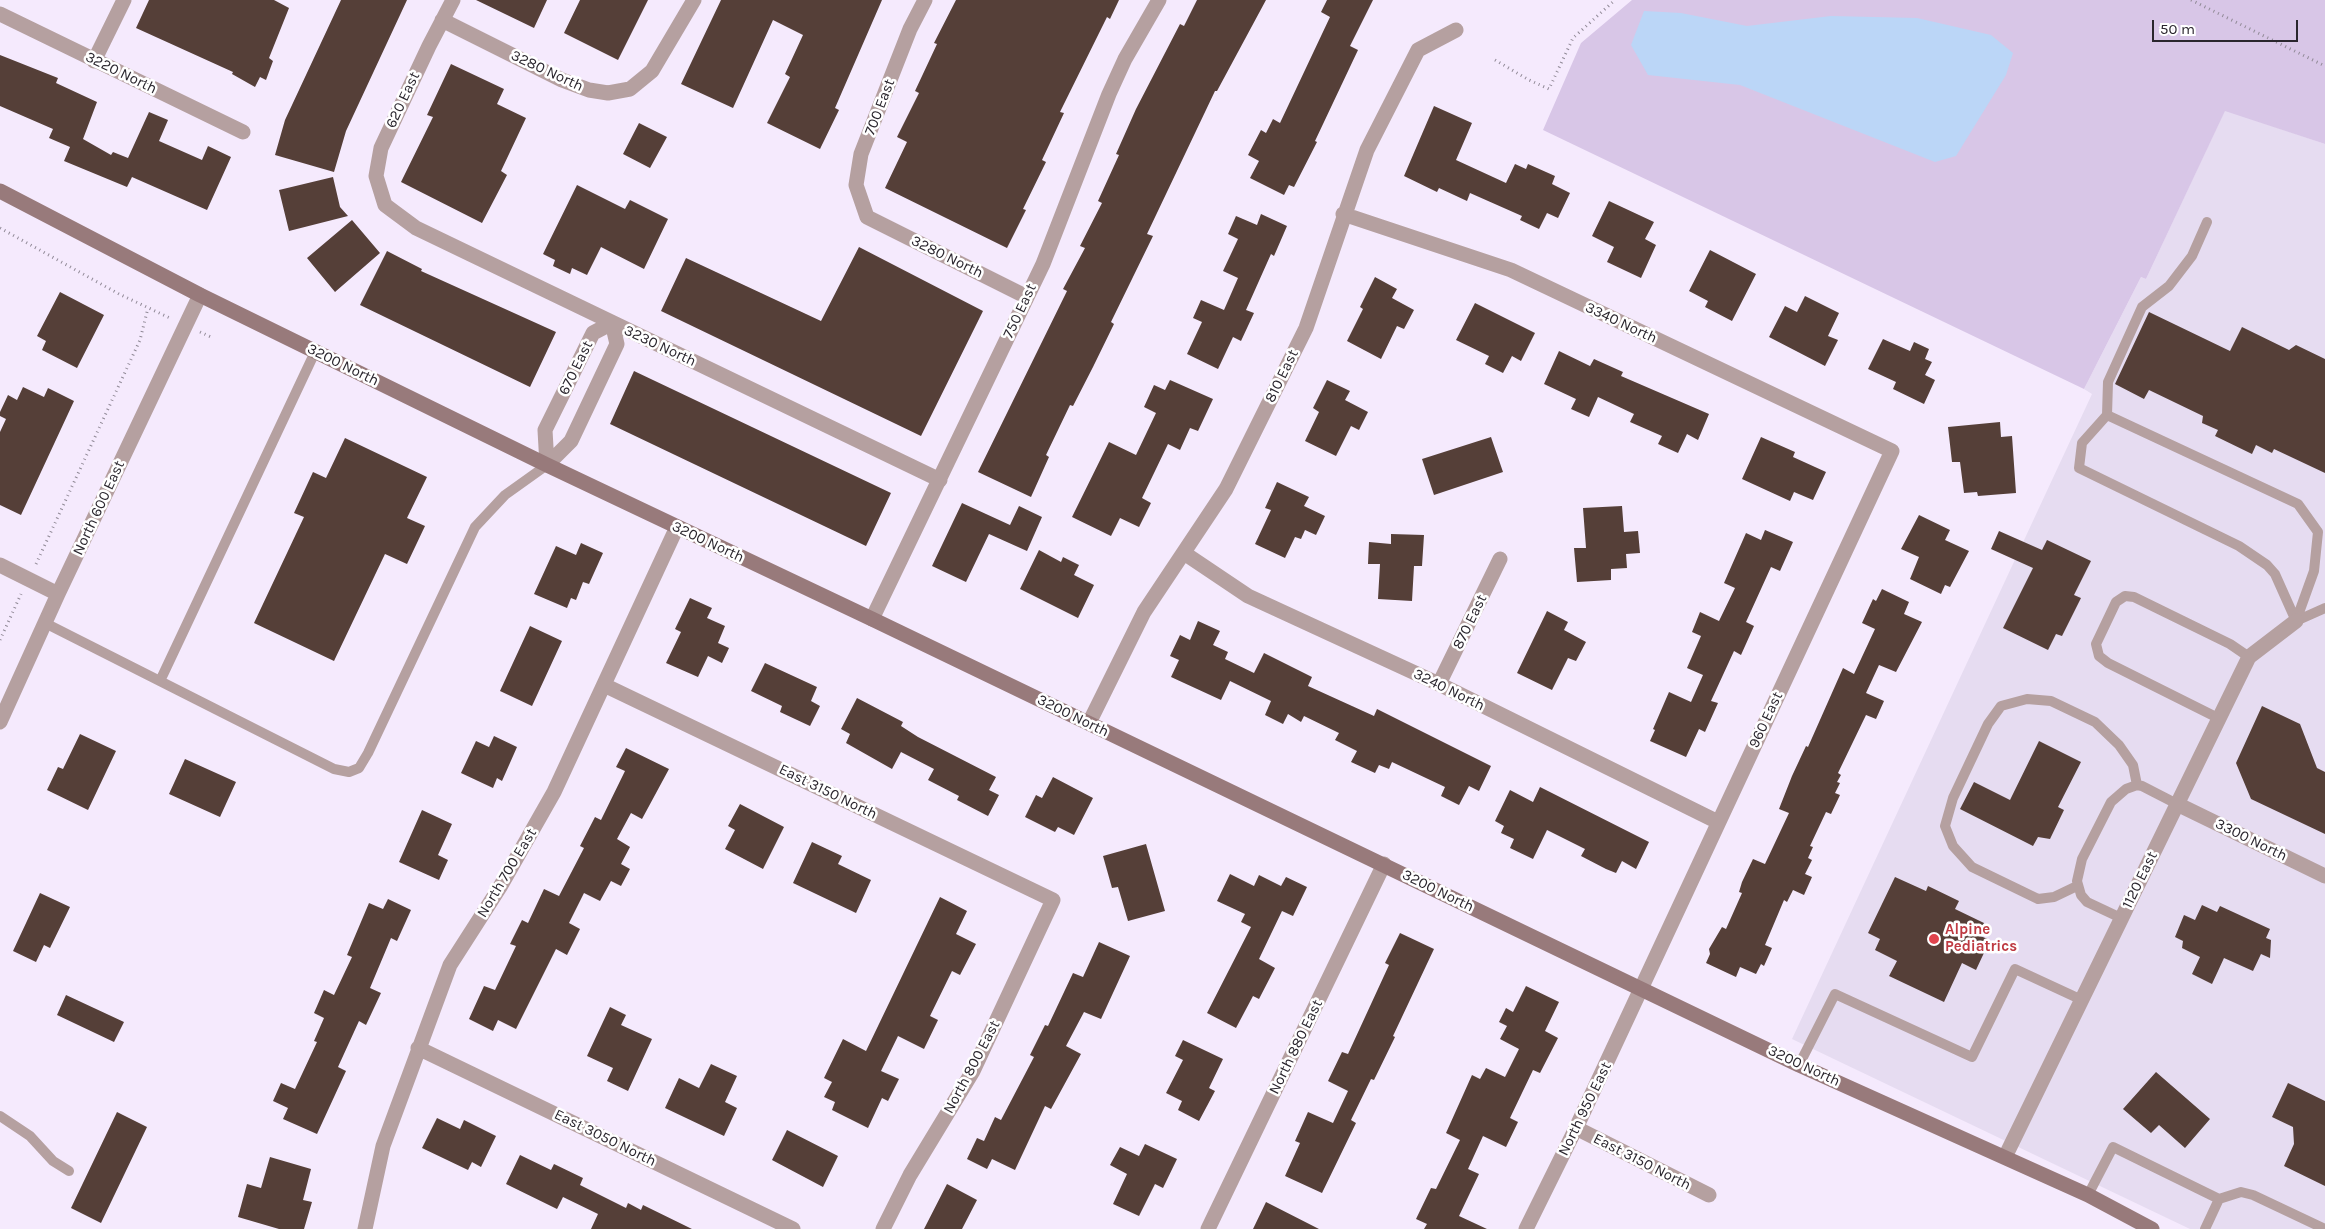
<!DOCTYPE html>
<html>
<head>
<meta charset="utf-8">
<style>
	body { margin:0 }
	#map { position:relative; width:2325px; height:1229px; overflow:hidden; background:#f5eafd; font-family:Karla,sans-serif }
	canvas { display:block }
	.scale { position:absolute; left:2152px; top:20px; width:146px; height:22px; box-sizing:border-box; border:2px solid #2a262e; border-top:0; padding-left:6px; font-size:15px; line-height:18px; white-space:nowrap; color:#2a262e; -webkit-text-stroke:4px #fff; paint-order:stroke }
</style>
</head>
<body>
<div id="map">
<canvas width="2325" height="1229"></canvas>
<div class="scale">50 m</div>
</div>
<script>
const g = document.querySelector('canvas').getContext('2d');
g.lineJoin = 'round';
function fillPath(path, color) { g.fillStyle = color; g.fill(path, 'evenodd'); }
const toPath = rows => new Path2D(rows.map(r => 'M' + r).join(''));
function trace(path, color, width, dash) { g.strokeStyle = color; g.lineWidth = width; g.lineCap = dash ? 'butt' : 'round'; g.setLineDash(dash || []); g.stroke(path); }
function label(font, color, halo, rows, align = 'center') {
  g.font = font + ' Karla,sans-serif'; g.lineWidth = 5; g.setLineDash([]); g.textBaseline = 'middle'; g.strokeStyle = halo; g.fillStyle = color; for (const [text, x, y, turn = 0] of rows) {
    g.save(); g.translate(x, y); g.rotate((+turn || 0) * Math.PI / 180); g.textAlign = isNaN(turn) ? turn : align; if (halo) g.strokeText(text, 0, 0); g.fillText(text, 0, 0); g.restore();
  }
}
const commercial = toPath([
	[2225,110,2325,144,2325,1229,2190,1229,1792,1039,2092,394,2084,389,2141,277,2146,279]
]);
const green = toPath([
	[1632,0,2325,0,2325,144,2225,111,2146,279,2141,277,2084,389,1543,130,1581,43]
]);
const water = toPath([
	[1644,11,1681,13,1747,26,1831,16,1917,18,1991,35,2013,53,2006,75,1956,156,1935,162,1740,85,1648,75,1631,45]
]);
const building = toPath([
	[149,0,274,0,289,8,269,58,273,61,266,80,260,77,255,87,232,74,233,72,136,28],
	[341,0,407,0,346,131,334,172,275,155,285,120],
	[476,0,547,0,534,28],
	[580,0,648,0,618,60,564,33],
	[721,0,882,0,835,108,839,110,820,149,767,123,790,77,785,74,803,35,773,20,733,108,681,84],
	[956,0,1119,0,1110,19,1107,17,1060,112,1064,113,1042,160,1046,162,1023,209,1026,210,1007,248,885,188,907,142,897,137,919,93,915,91,937,44,934,43],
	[1197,0,1266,0,1217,91,1215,91,1147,234,1153,236,1111,322,1114,324,1093,367,1073,406,1070,405,1046,455,1049,457,1031,497,978,472,1067,291,1063,289,1085,248,1080,246,1102,203,1098,201,1119,155,1116,154,1136,109,1180,24,1184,26],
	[1327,0,1373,0,1350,46,1358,50,1315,141,1317,142,1294,187,1289,185,1284,195,1250,178,1259,161,1248,155,1261,130,1266,133,1273,119,1280,123,1330,17,1321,12],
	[0,55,58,78,56,83,97,102,83,139,111,155,113,152,128,158,149,112,168,120,159,141,202,160,208,146,231,157,207,210,132,177,127,187,64,161,70,147,49,138,53,129,0,106],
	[451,64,504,89,497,104,526,118,501,171,507,175,482,223,401,182,433,117,427,115],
	[1434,106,1472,123,1456,160,1506,183,1515,164,1526,169,1528,164,1555,176,1552,184,1570,193,1558,218,1547,213,1539,229,1520,220,1522,216,1470,193,1467,201,1439,188,1437,192,1404,176],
	[639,123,667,137,650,168,623,154],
	[333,177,340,207,348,216,289,231,279,190],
	[577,185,625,209,630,200,668,219,644,269,601,247,587,275,572,268,570,274,553,266,555,260,543,254],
	[1609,201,1654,222,1645,239,1656,245,1641,278,1607,262,1614,247,1592,236],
	[1261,214,1287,226,1274,256,1271,254,1246,310,1254,313,1241,341,1233,337,1218,369,1187,354,1202,322,1193,318,1201,300,1224,310,1238,278,1223,271,1238,239,1228,234,1236,216,1257,225],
	[352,220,380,253,335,292,307,258],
	[859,247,983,311,921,436,661,311,686,258,821,321],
	[1710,250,1756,274,1732,321,1705,307,1708,301,1689,291],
	[387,251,422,269,421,271,556,332,530,387,360,305],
	[1375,277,1397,289,1392,298,1414,310,1404,329,1397,326,1381,359,1347,341,1363,309,1360,307],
	[60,292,104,315,77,368,42,350,46,341,37,336],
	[1805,296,1839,313,1828,336,1838,340,1825,366,1769,337,1785,306,1797,312],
	[1475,303,1535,333,1521,361,1512,356,1503,373,1485,364,1489,356,1456,340],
	[2149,312,2230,351,2242,327,2289,350,2296,345,2325,359,2325,473,2274,449,2272,453,2256,445,2252,454,2215,436,2218,430,2202,423,2203,416,2149,390,2144,399,2115,384],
	[1883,339,1910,351,1914,342,1929,349,1925,359,1932,362,1925,375,1935,380,1924,404,1893,389,1896,382,1868,369],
	[1559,351,1590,366,1594,359,1623,372,1621,376,1709,414,1698,440,1687,434,1678,453,1658,444,1662,436,1630,422,1634,414,1598,397,1589,417,1571,409,1576,399,1544,384],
	[634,371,891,493,866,546,610,424],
	[1170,380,1213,399,1198,431,1190,428,1180,450,1168,444,1142,498,1151,503,1139,527,1120,518,1111,536,1072,517,1109,442,1136,455,1156,413,1144,407,1154,385,1165,390],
	[1327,380,1350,391,1345,400,1368,412,1359,430,1351,426,1336,456,1305,441,1319,412,1313,408],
	[23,387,44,397,48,388,74,401,21,515,0,505,0,432,6,419,0,416,0,412,8,395,17,400],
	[2000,422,2001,437,2012,436,2016,493,1978,496,1977,492,1964,493,1960,462,1952,462,1948,427],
	[1491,437,1503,472,1434,495,1422,459],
	[1761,437,1795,452,1793,457,1826,472,1813,500,1794,492,1790,501,1742,479],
	[345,438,427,477,407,518,425,526,407,564,385,554,334,661,254,623,304,517,294,513,313,472,326,478],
	[1277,482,1309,497,1304,506,1325,516,1316,535,1305,530,1301,539,1295,537,1285,558,1255,544,1271,510,1265,508],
	[962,503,1010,525,1019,506,1042,517,1027,551,989,534,966,582,932,566],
	[1622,506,1624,532,1638,531,1640,553,1626,554,1627,568,1611,569,1611,580,1577,582,1574,548,1586,548,1583,508],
	[1919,515,1950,530,1945,540,1969,551,1950,587,1945,585,1941,594,1910,579,1919,557,1901,549],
	[1765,530,1793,542,1780,571,1771,567,1746,622,1754,626,1741,655,1734,651,1711,701,1718,703,1705,732,1699,729,1686,757,1650,741,1655,730,1653,729,1669,692,1691,702,1703,675,1687,668,1701,636,1692,632,1700,612,1719,621,1735,588,1724,583,1746,533,1761,540],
	[1999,531,2042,550,2047,540,2091,561,2074,595,2081,598,2062,636,2056,634,2048,650,2003,628,2033,568,1991,549],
	[1391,534,1424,535,1422,566,1414,566,1412,601,1378,599,1380,564,1368,564,1369,542,1391,544],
	[581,543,603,553,589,584,583,582,576,600,571,598,567,608,534,594,556,546,576,555],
	[1039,550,1061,562,1063,557,1079,565,1074,575,1094,585,1078,618,1020,589],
	[1882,589,1909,602,1904,614,1922,622,1896,672,1879,665,1866,693,1884,701,1876,719,1866,715,1838,773,1841,775,1837,782,1840,783,1835,793,1840,795,1831,814,1826,812,1810,846,1813,847,1808,858,1812,860,1805,874,1812,877,1804,895,1793,890,1787,902,1784,900,1765,945,1772,948,1764,966,1761,964,1756,974,1740,967,1736,977,1706,963,1710,954,1709,949,1722,927,1726,929,1742,893,1739,892,1742,882,1753,859,1765,864,1789,813,1779,809,1792,776,1806,746,1808,747,1843,668,1854,674,1875,629,1862,623,1873,599,1876,601],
	[690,598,712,608,707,618,725,626,718,643,729,648,722,663,708,656,698,677,666,663,681,632,675,629],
	[1547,611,1568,622,1564,630,1586,642,1576,661,1568,658,1552,690,1517,673],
	[1198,621,1220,631,1213,645,1228,652,1225,659,1254,673,1264,653,1312,677,1308,686,1374,716,1377,709,1491,766,1479,791,1469,786,1459,805,1441,796,1445,787,1392,762,1389,769,1379,765,1375,773,1351,762,1357,751,1335,740,1339,733,1304,716,1301,722,1288,714,1283,724,1265,715,1271,701,1230,681,1221,700,1171,677,1179,660,1170,656,1180,635,1190,640],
	[530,626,562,641,532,706,500,691],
	[765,663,817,687,811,701,820,706,810,726,780,712,782,706,751,691],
	[857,698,903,722,901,726,918,737,996,777,989,790,999,795,988,816,957,800,959,796,928,780,934,769,901,752,892,769,846,743,850,734,841,729],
	[2262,706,2300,724,2317,768,2325,772,2325,834,2251,799,2236,763],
	[80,734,116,751,88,810,47,790,58,767,63,769],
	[494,736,517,747,502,781,497,778,493,788,461,773,476,741,489,747],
	[2039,741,2081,762,2058,807,2064,810,2050,839,2038,837,2033,846,1960,809,1974,782,2010,800],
	[626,748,669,769,642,819,631,813,617,839,630,847,621,864,630,869,621,886,611,881,600,901,584,893,569,923,580,929,567,955,556,949,516,1029,498,1020,493,1031,469,1019,484,986,495,990,516,946,510,944,522,920,528,923,544,889,559,896,584,848,580,846,595,817,601,820,625,771,616,767],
	[185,759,236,782,220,817,169,794],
	[1053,777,1093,798,1074,835,1058,827,1055,832,1025,817,1036,795,1042,798],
	[1540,787,1649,842,1636,869,1622,861,1616,873,1606,869,1581,856,1585,849,1547,830,1533,859,1510,848,1514,839,1501,833,1504,826,1495,821,1510,790,1533,802],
	[740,804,784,827,763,869,725,849,735,830,728,826],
	[422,810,452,824,438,855,448,860,439,880,399,862],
	[812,842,842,856,838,864,871,880,856,913,793,883],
	[1146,844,1165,911,1128,921,1118,887,1112,888,1103,856],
	[1230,874,1254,886,1259,875,1281,886,1286,877,1307,887,1293,916,1282,911,1259,959,1275,968,1259,999,1253,996,1236,1028,1207,1013,1251,927,1241,922,1245,914,1217,901],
	[1895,877,1926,891,1928,886,1959,901,1955,909,1984,923,1978,935,1990,940,1976,970,1962,963,1944,1002,1889,976,1897,961,1875,950,1880,939,1868,933],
	[40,893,70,907,50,948,44,945,36,962,13,951],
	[940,897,967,911,956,934,976,944,960,975,952,971,930,1016,938,1020,924,1049,898,1036,881,1071,899,1079,888,1101,882,1098,868,1128,832,1110,835,1102,824,1097,832,1082,824,1078,843,1039,866,1051],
	[388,899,411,910,397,941,391,938,370,988,381,993,366,1025,359,1021,338,1067,346,1071,317,1134,283,1119,288,1108,273,1101,281,1083,295,1089,317,1042,314,1041,324,1018,314,1013,324,990,334,995,352,957,347,955,369,903,383,909],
	[2202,905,2217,912,2220,906,2270,929,2266,938,2271,940,2270,958,2261,954,2253,971,2224,958,2212,984,2192,974,2200,957,2182,948,2183,941,2175,937,2184,915,2195,920],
	[1400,933,1434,949,1393,1036,1395,1037,1374,1080,1371,1079,1351,1120,1356,1123,1322,1193,1285,1176,1300,1143,1295,1141,1308,1112,1333,1123,1348,1091,1328,1081,1342,1052,1348,1054,1389,965,1385,963],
	[1099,942,1130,956,1101,1019,1084,1012,1066,1046,1081,1054,1051,1109,1045,1106,1015,1170,992,1159,987,1169,967,1159,977,1138,984,1141,995,1117,1001,1120,1034,1057,1030,1055,1045,1025,1048,1026,1073,973,1083,977],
	[1526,986,1559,1002,1545,1031,1558,1038,1540,1073,1533,1070,1510,1118,1518,1122,1506,1147,1483,1136,1468,1169,1479,1174,1459,1216,1487,1229,1424,1229,1427,1224,1416,1219,1431,1188,1436,1189,1460,1140,1446,1133,1472,1075,1480,1079,1486,1068,1505,1077,1519,1049,1500,1039,1507,1026,1499,1022,1506,1008,1513,1012],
	[66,995,124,1022,114,1042,57,1015],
	[610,1007,626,1015,621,1025,652,1039,628,1091,607,1081,613,1068,587,1056],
	[1183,1040,1223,1059,1209,1088,1215,1091,1199,1121,1178,1110,1182,1101,1166,1093,1183,1060,1175,1056],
	[711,1064,737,1076,725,1102,737,1108,724,1136,665,1108,679,1078,699,1088],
	[2156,1072,2210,1119,2185,1148,2159,1125,2151,1133,2123,1109],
	[2288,1083,2325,1101,2325,1186,2284,1166,2294,1144,2293,1127,2272,1117],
	[117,1112,147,1127,101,1223,71,1208],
	[437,1118,460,1129,464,1120,496,1136,481,1167,472,1162,468,1170,422,1148],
	[787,1130,838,1156,823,1187,772,1160],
	[1145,1144,1177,1159,1163,1188,1155,1184,1139,1216,1113,1204,1127,1174,1110,1165,1120,1147,1139,1156],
	[520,1155,551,1170,554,1164,583,1178,580,1185,626,1208,628,1203,641,1210,643,1205,692,1229,591,1229,598,1214,563,1197,557,1209,506,1184],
	[270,1157,311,1169,303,1200,312,1202,304,1229,279,1229,238,1217,247,1184,261,1188],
	[947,1184,977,1200,962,1229,924,1229],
	[1266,1202,1319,1229,1253,1229]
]);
const path = toPath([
	[2191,0,2325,66],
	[1495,60,1529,80,1549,89,1573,38,1615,0],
	[0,228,119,294,172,319],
	[200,332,211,337],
	[36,564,140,340,148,308],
	[0,640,21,594]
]);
const lane = toPath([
	[2207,222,2192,256,2169,286,2142,307,2108,382,2107,415,2082,443,2079,468,2239,546,2267,565,2275,574,2296,621],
	[2107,415,2298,504,2318,532,2314,571,2296,621],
	[2296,621,2325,608],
	[45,623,334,769,349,772,359,768,368,753,475,527,505,495,547,465],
	[160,681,315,352],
	[2218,718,2108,663,2099,656,2096,644,2116,602,2125,596,2134,597,2230,644,2249,657],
	[2077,886,2054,897,2038,899,1972,867,1953,846,1945,826,1953,798,1988,724,2001,706,2027,699,2051,701,2095,722,2119,745,2133,765,2137,785],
	[2121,918,2087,902,2081,895,2077,881,2082,859,2111,802,2126,789,2137,785,2142,786,2177,804],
	[1799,1065,1835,994,1972,1057,2015,969,2082,1000],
	[0,1116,30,1136,53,1161,69,1171],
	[2088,1195,2113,1147,2219,1199,2205,1229],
	[2219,1199,2241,1192,2253,1195,2325,1229]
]);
const street = toPath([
	[453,0,429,46,381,148,376,176,385,205,416,228,940,480],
	[925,0,910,29,861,154,856,185,867,217,1027,297],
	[0,14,243,132],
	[442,20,562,80,589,90,608,93,630,89,652,71,694,0],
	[94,61,124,0],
	[1343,214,1511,270,1892,451,1576,1128,1526,1229],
	[612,323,617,344,571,441,547,465,545,430,593,333,612,323],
	[1184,553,1248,596,1439,684,1718,822],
	[0,565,58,594],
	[872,619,1043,264,1109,94,1125,59,1159,0],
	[1439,684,1500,559],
	[604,685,1053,900,973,1071,910,1175,883,1229],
	[0,722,58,594,200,295],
	[1089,723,1144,612,1226,489,1306,328,1367,150,1418,50,1456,30],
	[2177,804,2325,876],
	[418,1048,793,1229],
	[1576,1128,1709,1195],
	[2005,1157,2249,657,2296,621],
	[365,1229,383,1146,450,965,500,887,554,792,677,527],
	[1208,1229,1384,864]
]);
const secondary = toPath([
	[0,191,200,295,547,465,872,619,1799,1065,2088,1195,2152,1229]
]);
const markers = [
	[1934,939,6,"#e0444e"]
];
const streetNames = [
	["3280 North",547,71,25],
	["3220 North",121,73,26],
	["620 East",403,100,-65],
	["700 East",880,107,-69],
	["3280 North",947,257,26],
	["750 East",1020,311,-65],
	["3340 North",1621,323,25],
	["3230 North",660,346,25],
	["3200 North",343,365,26],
	["670 East",576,368,-64],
	["810 East",1282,376,-64],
	["North 600 East",99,508,-65],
	["3200 North",708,542,25],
	["870 East",1470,622,-64],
	["3240 North",1449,690,26],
	["3200 North",1073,716,26],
	["960 East",1766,720,-65],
	["East 3150 North",828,792,26],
	["3300 North",2251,840,26],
	["North 700 East",507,873,-59],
	["1120 East",2140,880,-64],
	["3200 North",1438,891,26],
	["North 880 East",1296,1047,-64],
	["3200 North",1804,1066,25],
	["North 800 East",972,1067,-62],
	["North 950 East",1585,1109,-64],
	["East 3050 North",605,1138,26],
	["East 3150 North",1642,1162,27]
];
const healthNames = [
	["Alpine",1945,930],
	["Pediatrics",1945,947]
];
fillPath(commercial, '#e6dcf1');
fillPath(green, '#d8c6e7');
fillPath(water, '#bbd6f7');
fillPath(building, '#553f38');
trace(path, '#918a97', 3, [1, 4]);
trace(lane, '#b5a0a0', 10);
trace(street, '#b5a0a0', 15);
trace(secondary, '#987a7b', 15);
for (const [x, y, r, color] of markers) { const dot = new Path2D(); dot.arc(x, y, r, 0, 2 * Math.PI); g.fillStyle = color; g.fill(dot); trace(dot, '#fff', 2); }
label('15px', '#2a262e', '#fff', streetNames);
label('bold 15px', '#be3a42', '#fff', healthNames, 'left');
</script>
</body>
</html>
